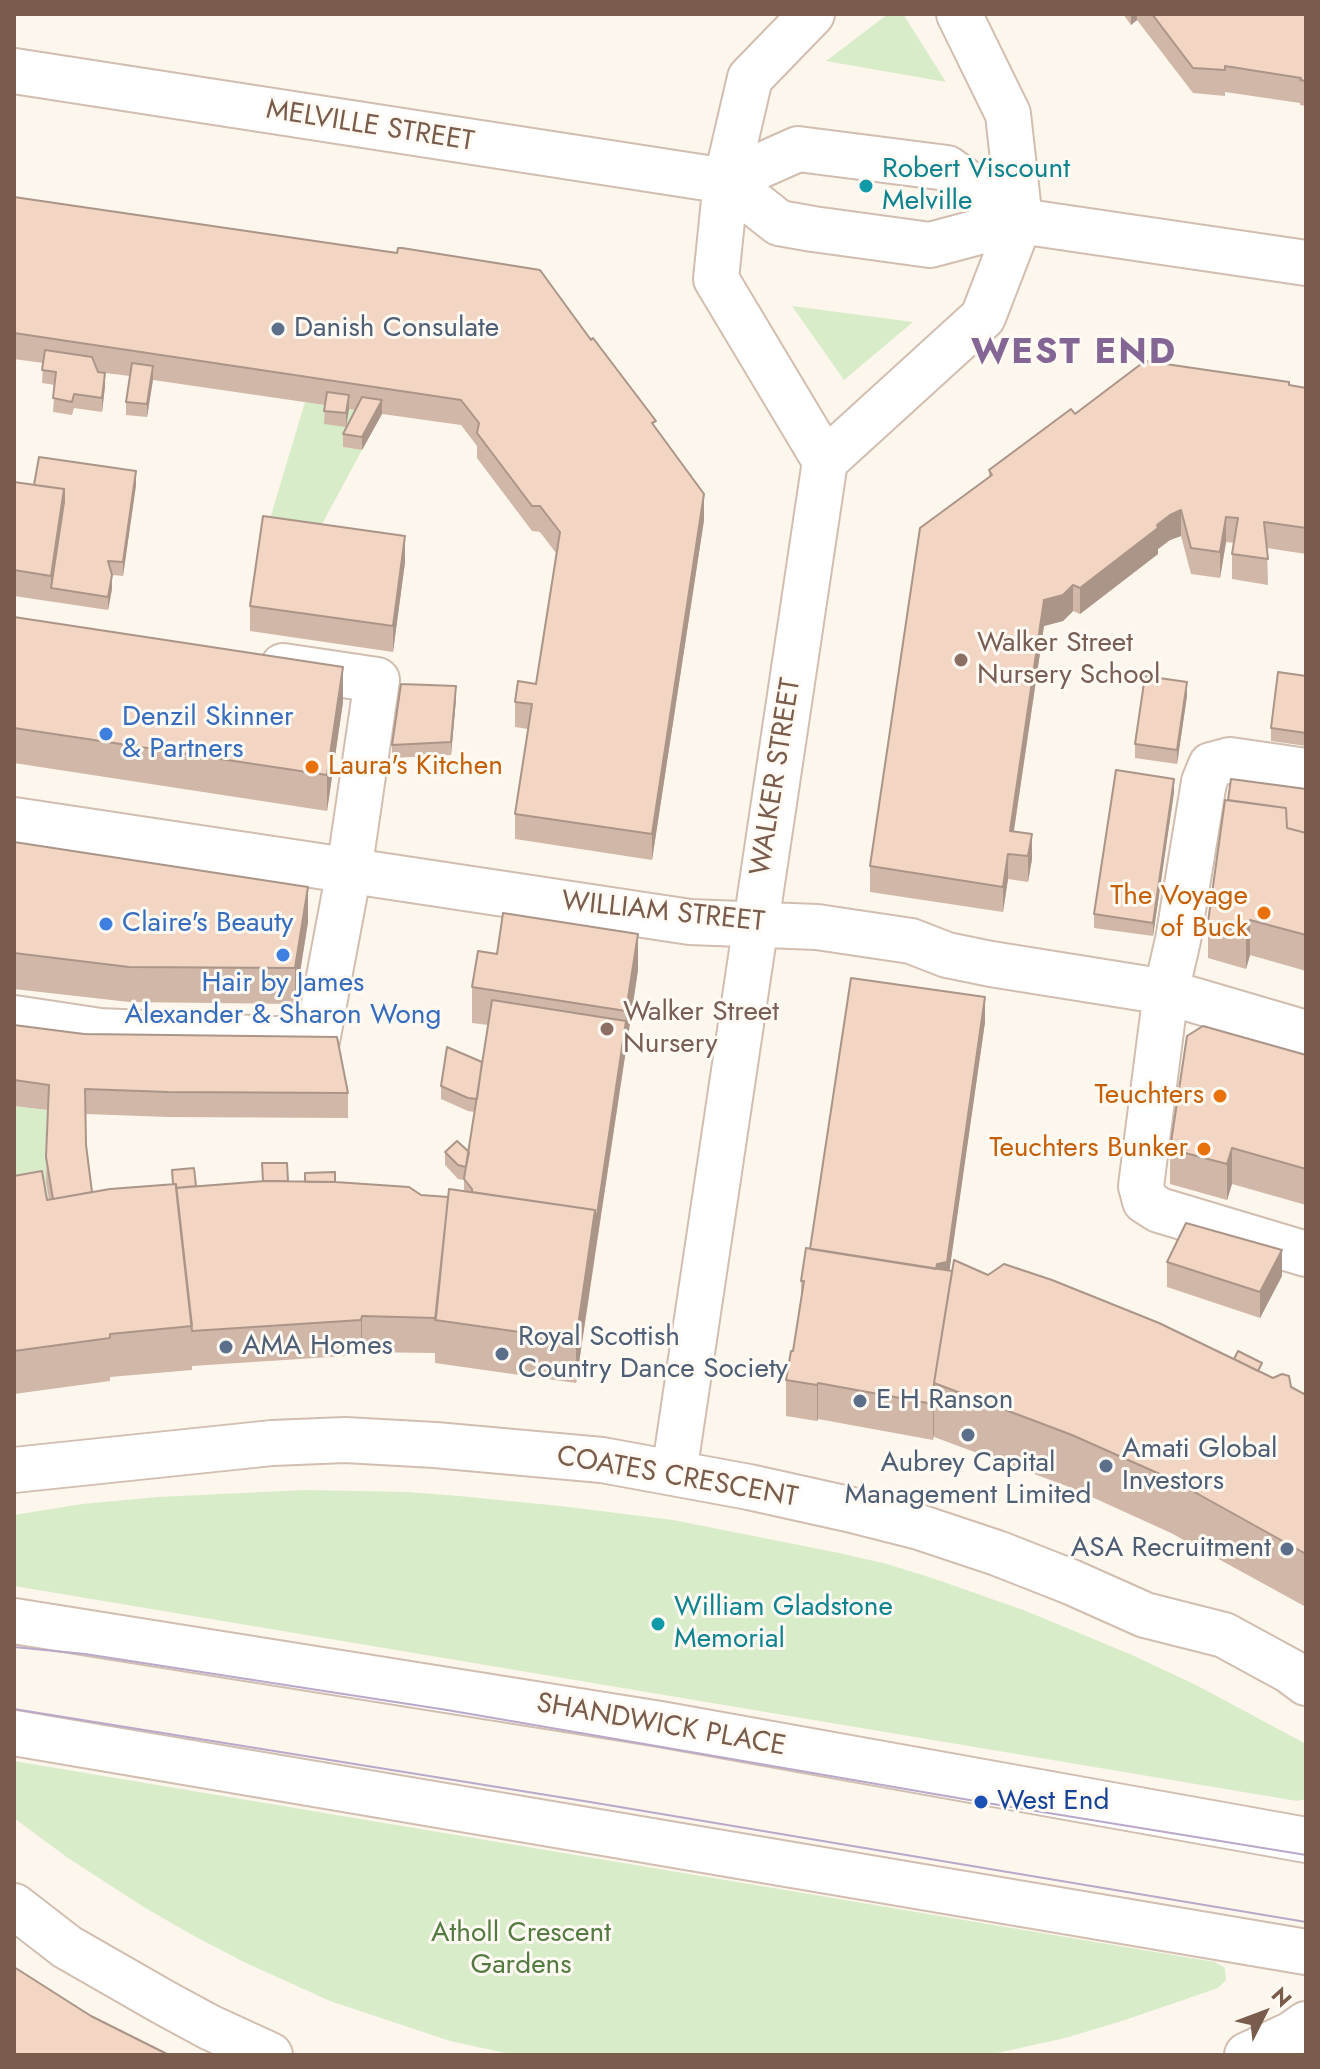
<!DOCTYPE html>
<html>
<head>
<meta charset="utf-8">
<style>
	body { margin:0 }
	#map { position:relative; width:1320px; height:2069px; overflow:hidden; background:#fdf6ec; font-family:Jost,sans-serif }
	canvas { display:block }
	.frame { position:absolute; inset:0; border:16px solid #7a5c4d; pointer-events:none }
	.north { position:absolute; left:1224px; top:1973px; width:80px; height:80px; -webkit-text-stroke:6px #fffaf3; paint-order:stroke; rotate:48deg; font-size:22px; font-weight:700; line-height:32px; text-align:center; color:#7a5c4d }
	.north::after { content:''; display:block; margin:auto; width:28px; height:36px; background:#7a5c4d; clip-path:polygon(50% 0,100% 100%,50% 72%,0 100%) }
</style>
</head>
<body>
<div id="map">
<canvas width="1320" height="2069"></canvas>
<div class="frame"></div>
<div class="north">N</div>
</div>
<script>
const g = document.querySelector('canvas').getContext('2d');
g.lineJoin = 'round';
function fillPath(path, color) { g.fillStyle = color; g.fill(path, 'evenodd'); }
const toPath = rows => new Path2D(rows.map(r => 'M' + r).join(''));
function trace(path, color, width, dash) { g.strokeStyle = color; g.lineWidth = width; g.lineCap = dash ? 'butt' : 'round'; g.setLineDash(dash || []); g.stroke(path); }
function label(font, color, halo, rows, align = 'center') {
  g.font = font + ' Jost,sans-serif'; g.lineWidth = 6; g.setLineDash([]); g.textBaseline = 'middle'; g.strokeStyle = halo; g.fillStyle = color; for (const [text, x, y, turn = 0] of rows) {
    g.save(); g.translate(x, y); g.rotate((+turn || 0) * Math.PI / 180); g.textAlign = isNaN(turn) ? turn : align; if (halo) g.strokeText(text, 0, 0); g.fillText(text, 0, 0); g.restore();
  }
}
const green = toPath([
	[888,14,903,14,946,82,826,61],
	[792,306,913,322,844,380],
	[305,402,362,411,344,447,362,450,309,548,263,542],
	[14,1106,49,1110,46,1182,56,1242,14,1219],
	[305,1490,407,1492,459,1496,560,1506,673,1520,839,1553,887,1564,935,1579,1026,1611,1132,1655,1196,1685,1306,1744,1306,1799,1297,1801,14,1586,14,1515,82,1504,158,1497],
	[14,1761,1215,1962,1225,1968,1226,1980,1218,1988,1125,2020,1065,2038,988,2055,515,2055,450,2041,330,2001,246,1963,196,1937,147,1909,68,1858,14,1818]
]);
const minor = toPath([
	[812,14,750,78,726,181,716,279,825,461,983,317,1020,221,1008,114,959,14],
	[14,71,726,181,779,223,813,229,930,245,1020,221,1306,263],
	[726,181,798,149,947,168,1020,221],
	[1306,771,1230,760,1211,765,1204,782,1178,940,1166,992,1141,1186,1145,1201,1159,1210,1306,1254],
	[14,820,690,922,817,927,911,941,947,955,991,964,1166,992,1306,1033],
	[14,1018,100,1031,317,1041,349,871,377,680,283,666],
	[14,1470,272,1443,345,1440,435,1445,602,1460,749,1487,848,1509,919,1527,997,1553,1071,1582,1145,1615,1224,1635,1290,1671,1306,1683],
	[674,1473,825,461],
	[14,1621,660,1724,1306,1840],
	[14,1733,1306,1952],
	[14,1906,67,1947,163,2002,209,2027,270,2055],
	[1247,2055,1292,2034,1306,2024]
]);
const tram = toPath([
	[14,1647,85,1654,447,1710,981,1802,1306,1855],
	[14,1709,590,1802,1306,1922]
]);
const wall = toPath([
	[1123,14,1306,14,1306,106,1300,105,1300,103,1225,92,1225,96,1193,93,1137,20,1131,25],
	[14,197,656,428,704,520,652,860,515,839,515,814,528,729,515,727,515,702,536,684,556,553,540,532,532,531,477,458,477,446,461,425,382,414,362,450,343,447,343,434,355,410,349,409,346,427,324,424,325,405,153,380,147,417,126,415,126,402,130,376,105,373,105,386,102,412,74,408,72,415,53,412,55,385,42,383,43,363,14,359],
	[1289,385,1306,388,1306,554,1267,548,1268,585,1232,579,1232,554,1234,543,1226,542,1220,578,1191,574,1181,536,1170,540,1158,549,1158,554,1080,614,1073,611,1063,621,1044,626,1014,831,1032,859,1028,882,1008,879,1003,912,870,892,870,866,989,477,989,470,1075,414],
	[14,482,34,485,136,485,123,576,112,575,112,589,108,610,14,596],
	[405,562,393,652,250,631,250,606],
	[14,617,343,702,327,811,14,763],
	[1306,676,1306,746,1271,741,1271,728],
	[1187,696,1177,764,1135,758,1135,744],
	[456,699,451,755,392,758,392,745],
	[1306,789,1306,971,1250,955,1246,969,1208,958,1208,922,1228,800],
	[1174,792,1153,936,1094,928,1094,914],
	[14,842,308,922,295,1004,129,1002,14,989],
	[497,954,638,970,576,1383,435,1363,435,1353,362,1352,361,1355,192,1366,192,1370,110,1377,110,1381,14,1394,14,1176,47,1200,49,1200,46,1182,48,1110,14,1106,14,1025,348,1093,348,1118,168,1117,86,1114,86,1145,92,1192,172,1184,172,1170,196,1186,262,1181,262,1163,288,1181,335,1182,421,1195,448,1197,464,1191,464,1180,458,1179,445,1165,445,1152,469,1152,475,1112,468,1111,441,1099,441,1086,482,1062,488,1025,472,1023,472,987],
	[985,1022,949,1271,988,1275,1262,1373,1291,1387,1306,1395,1306,1607,1171,1533,1072,1488,934,1437,934,1433,933,1440,818,1419,817,1421,786,1416,786,1380,793,1351,801,1300,801,1281,810,1249],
	[1306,1055,1306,1205,1232,1184,1227,1200,1170,1184,1170,1149],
	[1167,1262,1282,1276,1260,1318,1167,1287]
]);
const shadedWall = toPath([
	[1131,14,1137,14,1137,20,1131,25],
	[153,366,153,379,147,417,147,404],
	[105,373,105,386,102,412,102,398],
	[349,395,349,409,346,427,346,413],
	[382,400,382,414,362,450,362,437],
	[136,471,136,485,123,576,123,562],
	[64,489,64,515,51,588,51,602,51,576],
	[704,494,704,520,652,860,652,834],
	[1181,510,1181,536,1170,540,1158,549,1158,554,1080,614,1080,588,1170,515],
	[1226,517,1226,542,1220,578,1220,552],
	[405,536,405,562,393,652,393,626],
	[112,575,112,589,108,610,108,597],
	[1073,585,1073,611,1063,621,1044,626,1010,856,1010,831,1044,600],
	[343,667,343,702,327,811,327,775],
	[1187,682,1187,696,1177,764,1177,750],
	[456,686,456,699,451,755,451,742],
	[1174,779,1174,792,1153,936,1153,923],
	[1032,834,1032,859,1028,882,1028,856],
	[1008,854,1008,879,1003,912,1003,887],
	[308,887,308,922,295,1004,295,968],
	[1250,920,1250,955,1246,969,1246,933],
	[638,934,638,970,595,1254,595,1228,626,1021,626,1011],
	[985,997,985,1022,947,1288,937,1290,937,1264],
	[1232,1148,1232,1184,1227,1200,1227,1164],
	[595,1210,595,1254,576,1383,576,1340],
	[1282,1250,1282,1276,1260,1318,1260,1292],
	[362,1316,362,1352,361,1355,361,1320],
	[818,1383,818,1419,817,1421,817,1385],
	[934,1398,934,1433,933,1440,933,1404]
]);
const building = toPath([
	[1152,14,1306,14,1306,81,1300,80,1301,78,1225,66,1225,70,1193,68,1152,14],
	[14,197,397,253,398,248,402,248,540,270,591,340,593,338,656,421,652,423,704,494,652,834,515,814,532,704,515,702,518,681,536,684,560,532,540,506,532,506,477,433,479,423,461,400,14,333,14,197],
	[45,350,92,357,98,372,105,373,102,398,74,394,72,402,53,398,56,372,42,370,45,350],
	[1145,361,1289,382,1289,385,1306,388,1306,528,1264,522,1268,559,1232,554,1238,518,1226,517,1220,552,1191,548,1181,510,1170,515,1157,525,1158,528,1080,588,1073,585,1063,595,1044,600,1010,831,1032,834,1028,856,1008,854,1003,887,870,866,920,528,992,475,989,470,1071,409,1075,414,1145,361],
	[132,363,153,366,147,404,126,402,132,363],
	[327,392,349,395,346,413,324,411,327,392],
	[362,397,382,400,362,437,343,434,362,397],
	[39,457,136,471,123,562,108,561,112,575,108,597,51,588,64,502,64,489,34,485,39,457],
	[14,482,64,489,51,576,14,570,14,482],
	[263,516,405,536,393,626,250,606,263,516],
	[14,617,343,667,327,775,14,728,14,617],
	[1278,672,1306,676,1306,733,1271,728,1278,672],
	[1145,676,1187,682,1177,750,1135,744,1145,676],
	[401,684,456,686,451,742,392,745,401,684],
	[1116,770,1174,779,1153,923,1094,914,1116,770],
	[1231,779,1306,789,1306,833,1287,828,1286,808,1228,800,1231,779],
	[1225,800,1286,808,1287,828,1306,833,1306,935,1250,920,1246,933,1208,922,1225,800],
	[14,842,308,887,295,968,129,967,14,953,14,842],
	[503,913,638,934,626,1011,472,987,478,951,497,954,503,913],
	[851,978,985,997,947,1262,937,1264,936,1269,810,1249,851,978],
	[492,1000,626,1021,595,1228,595,1210,472,1192,472,1189,464,1179,492,1000],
	[14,1025,84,1034,337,1037,348,1093,168,1092,85,1089,86,1145,92,1192,53,1199,46,1157,49,1085,14,1080,14,1025],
	[1203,1026,1306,1055,1306,1169,1232,1148,1227,1164,1170,1149,1187,1036,1203,1026],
	[447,1047,482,1062,477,1099,468,1098,441,1086,447,1047],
	[457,1141,469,1152,466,1167,458,1165,445,1152,457,1141],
	[262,1163,287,1163,288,1181,263,1181,262,1163],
	[194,1168,196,1186,176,1188,176,1184,173,1184,172,1170,194,1168],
	[42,1171,47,1200,110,1189,176,1184,192,1326,110,1334,110,1338,14,1351,14,1206,15,1205,14,1176,42,1171],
	[335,1172,335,1182,305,1182,305,1173,335,1172],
	[265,1181,335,1182,409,1187,421,1195,448,1197,436,1318,362,1316,361,1320,192,1331,176,1188,265,1181],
	[449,1189,595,1210,576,1340,435,1320,449,1189],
	[1186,1223,1282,1250,1260,1292,1167,1262,1186,1223],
	[806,1248,952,1271,934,1383,933,1404,818,1383,817,1385,786,1380,791,1351,793,1351,804,1281,801,1281,806,1248],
	[954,1260,988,1275,1004,1264,1052,1280,1159,1323,1273,1378,1282,1374,1289,1376,1291,1387,1306,1395,1306,1554,1171,1479,1072,1435,934,1383,954,1260],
	[1238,1351,1262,1363,1258,1371,1234,1359,1238,1351],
	[14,1967,91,2016,169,2055,14,2055,14,1967]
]);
const markers = [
	[866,186,8,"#0f9aa8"],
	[278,329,8,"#5c6f8a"],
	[961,660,8,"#8d6e63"],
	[106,734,8,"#3f7fe0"],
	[312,767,8,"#e8710a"],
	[1264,913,8,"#e8710a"],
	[106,924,8,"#3f7fe0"],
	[283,955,8,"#3f7fe0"],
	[607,1029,8,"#8d6e63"],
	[1220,1096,8,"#e8710a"],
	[1204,1149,8,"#e8710a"],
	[226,1347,8,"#5c6f8a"],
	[502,1354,8,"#5c6f8a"],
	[860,1401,8,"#5c6f8a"],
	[968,1435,8,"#5c6f8a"],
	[1106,1466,8,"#5c6f8a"],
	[1287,1549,8,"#5c6f8a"],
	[658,1624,8,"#0f9aa8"],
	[981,1802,8,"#1a4fb4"]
];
const streetNames = [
	["MELVILLE STREET",370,127,9],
	["WALKER STREET",777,777,-81],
	["WILLIAM STREET",663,913,6],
	["COATES CRESCENT",677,1478,10],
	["SHANDWICK PLACE",661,1726,10]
];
const cultureNames = [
	["Robert Viscount",882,170],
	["Melville",882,202],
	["William Gladstone",674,1608],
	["Memorial",674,1640]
];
const serviceNames = [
	["Danish Consulate",294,329],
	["Royal Scottish",518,1338],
	["Country Dance Society",518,1370],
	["AMA Homes",242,1347],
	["E H Ranson",876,1401],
	["Amati Global",1122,1450],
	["Investors",1122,1482],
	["Aubrey Capital",968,1464,"center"],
	["Management Limited",968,1496,"center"],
	["ASA Recruitment",1271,1549,"right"]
];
const educationNames = [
	["Walker Street",977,644],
	["Nursery School",977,676],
	["Walker Street",623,1013],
	["Nursery",623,1045]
];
const shopNames = [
	["Denzil Skinner",122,718],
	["& Partners",122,750],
	["Claire's Beauty",122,924],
	["Hair by James",283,984,"center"],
	["Alexander & Sharon Wong",283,1016,"center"]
];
const foodNames = [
	["Laura's Kitchen",328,767,"left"],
	["The Voyage",1248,897],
	["of Buck",1248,929],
	["Teuchters",1204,1096],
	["Teuchters Bunker",1188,1149]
];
const transitNames = [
	["West End",997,1802]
];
const parkNames = [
	["Atholl Crescent",521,1934],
	["Gardens",521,1966]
];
const districtNames = [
	["WEST END",1074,354]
];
fillPath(green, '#d8ecc9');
trace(minor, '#d1beb0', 48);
trace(minor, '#fff', 44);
trace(tram, '#b9a8c9', 2);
fillPath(wall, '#d1b7a8');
fillPath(shadedWall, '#aa9588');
fillPath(building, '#f3d5c3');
trace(building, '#aa9588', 2);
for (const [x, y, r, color] of markers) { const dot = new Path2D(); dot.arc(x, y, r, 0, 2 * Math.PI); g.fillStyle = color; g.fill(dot); trace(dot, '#fffaf3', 3); }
label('28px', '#7a5c4d', '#fffaf3', streetNames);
label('28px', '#0d838f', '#fffaf3', cultureNames, 'left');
label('28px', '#4e5e75', '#fffaf3', serviceNames, 'left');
label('28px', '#785e54', '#fffaf3', educationNames, 'left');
label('28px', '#366cbe', '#fffaf3', shopNames, 'left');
label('28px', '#c56008', '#fffaf3', foodNames, 'right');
label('28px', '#164399', '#fffaf3', transitNames, 'left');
label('28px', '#537a41', '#fffaf3', parkNames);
g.letterSpacing = '2px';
label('bold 36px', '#846695', '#fffaf3', districtNames);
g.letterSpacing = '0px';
</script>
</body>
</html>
